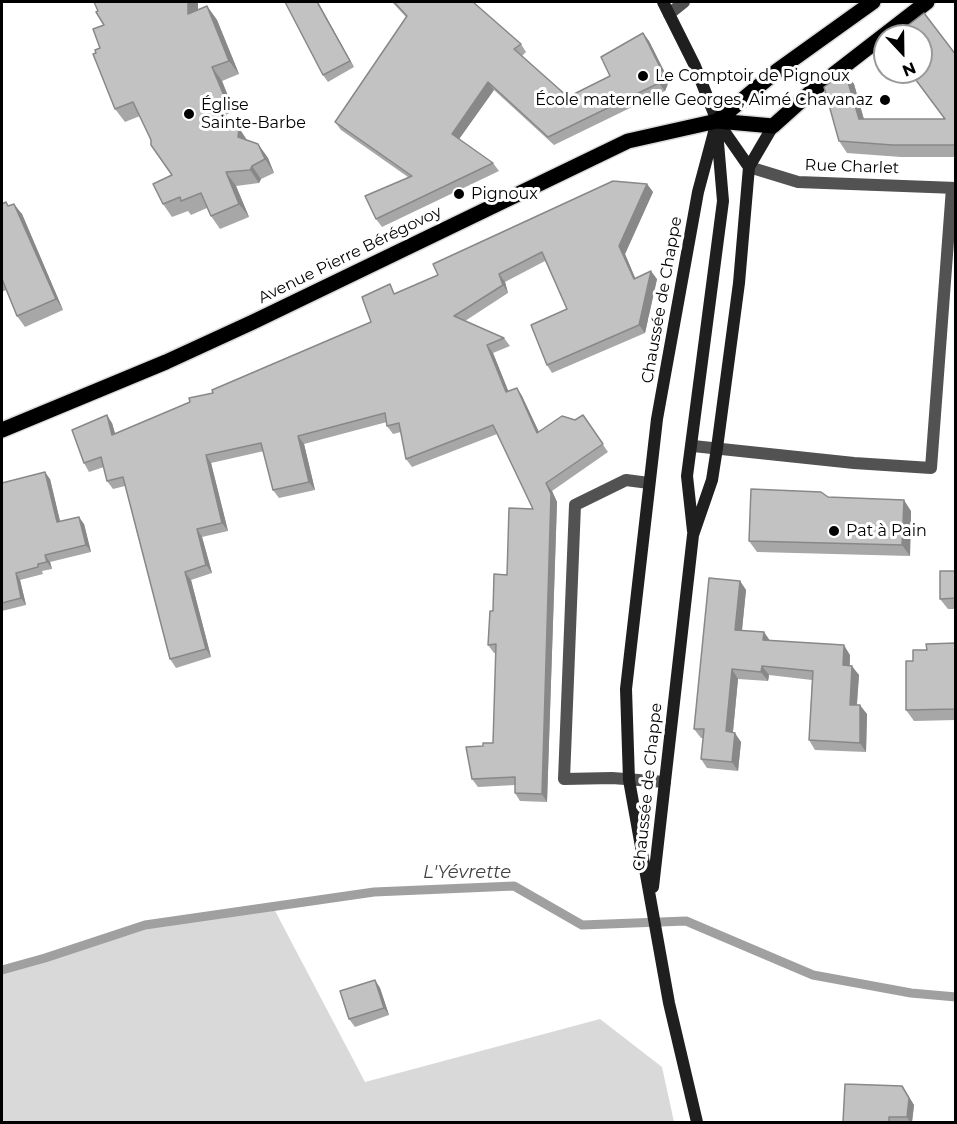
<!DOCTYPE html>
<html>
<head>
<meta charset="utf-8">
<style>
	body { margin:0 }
	#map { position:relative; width:957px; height:1124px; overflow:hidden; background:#fff; font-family:Montserrat,sans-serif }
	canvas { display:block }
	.frame { position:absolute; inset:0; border:3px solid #000; pointer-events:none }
	.north { position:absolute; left:873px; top:24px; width:60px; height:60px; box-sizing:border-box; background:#fff; border:2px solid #999; border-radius:50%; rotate:158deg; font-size:16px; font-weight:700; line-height:24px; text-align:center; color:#000 }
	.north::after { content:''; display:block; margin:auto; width:21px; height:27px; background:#000; clip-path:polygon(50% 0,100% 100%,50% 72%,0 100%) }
</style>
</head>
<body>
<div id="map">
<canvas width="957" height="1124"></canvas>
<div class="frame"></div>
<div class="north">N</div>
</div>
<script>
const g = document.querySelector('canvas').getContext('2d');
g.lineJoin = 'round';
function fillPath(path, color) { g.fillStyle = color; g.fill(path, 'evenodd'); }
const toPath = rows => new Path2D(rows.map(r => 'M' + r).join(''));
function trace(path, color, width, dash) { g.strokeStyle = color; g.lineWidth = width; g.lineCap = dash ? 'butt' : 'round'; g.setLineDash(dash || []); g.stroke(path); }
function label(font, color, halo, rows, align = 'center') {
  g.font = font + ' Montserrat,sans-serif'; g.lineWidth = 6; g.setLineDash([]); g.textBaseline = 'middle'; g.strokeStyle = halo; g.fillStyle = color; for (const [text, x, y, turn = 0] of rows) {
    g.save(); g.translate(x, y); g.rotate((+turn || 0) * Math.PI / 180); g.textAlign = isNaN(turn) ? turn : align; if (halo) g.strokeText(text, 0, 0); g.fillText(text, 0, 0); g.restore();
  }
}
const green = toPath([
	[272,905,365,1082,600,1019,662,1067,674,1122,2,1122,2,970,45,958,145,925]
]);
const stream = toPath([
	[2,970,45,958,145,925,374,892,514,886,582,925,686,921,813,975,911,993,956,997]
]);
const service = toPath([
	[693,446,854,463,931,468,952,188]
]);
const minor = toPath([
	[669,14,684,2],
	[749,167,798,182,956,188],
	[649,483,626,480,575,505,564,779,612,778,665,782]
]);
const secondary = toPath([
	[663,2,695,66,717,121,749,167],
	[693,531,687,476,723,201,717,131],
	[653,887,693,535,712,480,717,448,739,283,749,167,773,126],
	[697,1122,669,1003,629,780,626,689,657,419,698,192,717,121]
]);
const primary = toPath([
	[717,121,778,70,873,2],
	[2,430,166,362,253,322,628,141,717,121,773,126,812,91,927,2]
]);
const wall = toPath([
	[94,2,197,2,198,3,198,10,207,6,217,20,239,74,222,81,234,111,225,115,239,128,247,140,258,144,268,158,274,173,261,179,259,183,236,186,249,217,220,229,211,216,207,208,191,215,188,211,172,217,163,204,172,175,151,140,140,116,125,122,115,109,96,53,100,48,104,25],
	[318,2,354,67,328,82,323,75],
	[392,2,473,2,521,44,526,52,522,56,568,97,610,76,643,33,649,41,669,81,665,91,554,145,494,90,459,139,493,163,499,171,382,227,376,219,408,177,341,130,335,122,406,17],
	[956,55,956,157,901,157,847,153,839,141,845,72,854,84,864,119,944,119],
	[647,184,653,192,625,254,635,278,657,279,645,333,552,373,547,365,567,309,545,261,505,282,508,293,465,321,504,338,510,346,493,353,508,391,517,388,522,396,539,432,575,420,583,415,608,452,552,491,557,502,547,802,520,801,515,793,515,785,478,787,472,779,483,746,493,743,496,653,494,653,488,645,493,611,533,509,497,434,412,467,406,459,401,432,393,434,387,426,387,422,304,444,315,490,279,498,273,490,264,451,211,463,228,531,202,537,212,573,191,580,211,657,176,668,170,659,125,486,113,489,107,481,104,467,89,472,84,463,112,423,115,434,213,393,371,322,396,294],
	[2,204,9,206,22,214,63,310,25,327,17,316,6,290,2,292],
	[50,479,60,522,84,524,91,552,50,562,52,569,42,571,43,574,20,580,26,605,2,611,2,483],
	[828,497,911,511,910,556,757,552,749,541],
	[956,571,956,609,948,609,940,599],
	[740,581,746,590,742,630,770,641,850,655,850,666,859,675,857,705,867,714,866,752,815,750,809,740,812,680,769,675,768,681,738,679,733,732,741,742,738,771,707,768,701,759,703,738,701,738,694,729],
	[956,643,956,720,914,721,906,710,913,661,927,650],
	[375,980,380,988,389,1015,355,1027,349,1019],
	[902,1086,914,1105,912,1122,843,1122]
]);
const shadedWall = toPath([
	[188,2,197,2,198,3,198,28,188,14],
	[317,2,318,2,354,67,350,61],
	[207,6,217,20,239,74,229,61],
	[643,33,649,41,669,81,665,91,659,83],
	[212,67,222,81,234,111,225,98],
	[845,72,854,84,867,131,859,119],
	[488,82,494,90,457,142,452,134],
	[239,128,248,142,238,137],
	[258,144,268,158,274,173,265,159],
	[252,166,261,179,259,183,250,170],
	[226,172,236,186,249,217,239,204],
	[647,184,653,192,625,254,639,287,634,279,619,246],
	[14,204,22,214,63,310,56,299],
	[651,271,657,279,645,333,639,325],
	[499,274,505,282,508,293,503,285],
	[487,345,493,353,512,400,506,392],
	[517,388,522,396,543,441,537,433],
	[107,415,112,423,118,443,112,435],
	[298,436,304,444,315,490,309,482],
	[206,455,211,463,228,531,222,523],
	[45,472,50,479,62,529,57,522],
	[546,483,552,491,557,502,547,802,542,794],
	[904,500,911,511,910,556,902,545],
	[79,517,84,524,91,552,86,545],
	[197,529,202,537,212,573,206,565],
	[45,555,50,562,52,569,47,562],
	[185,572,191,580,211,657,206,649],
	[16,573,20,580,26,605,21,598],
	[740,581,746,590,741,639,735,630],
	[764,632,771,642,763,640],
	[844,645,850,655,849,674,843,665],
	[762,666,769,675,768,681,761,672],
	[852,666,859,675,856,714,850,705],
	[732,669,738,679,732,741,726,731],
	[860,705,867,714,866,752,860,743],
	[735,733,741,742,738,771,732,762],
	[375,980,380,988,389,1015,384,1008],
	[902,1086,914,1105,912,1122,910,1122,907,1117]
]);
const building = toPath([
	[94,2,188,2,188,14,207,6,229,61,212,67,225,98,212,103,239,128,238,137,258,144,265,159,252,166,250,170,226,172,239,204,211,216,201,193,181,201,180,197,163,204,153,184,172,175,151,145,151,140,133,102,115,109,93,54,96,53,95,50,100,48,93,29,104,25,96,12,98,11,94,2],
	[285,2,317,2,350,61,323,75,285,2],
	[394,2,473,2,521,44,514,49,568,97,610,76,601,57,643,33,663,73,659,83,548,137,488,82,452,134,493,163,376,219,365,196,412,176,335,122,407,16,394,2],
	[924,13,956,55,956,145,892,145,839,141,824,87,845,72,859,119,945,119,910,72,921,72,921,36,894,36,924,13],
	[613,181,647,184,619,246,634,279,651,271,639,325,547,365,531,325,567,309,542,252,499,274,503,285,454,316,504,338,487,345,506,392,517,388,537,433,562,416,575,420,583,415,603,444,546,483,551,494,542,794,515,793,515,777,472,779,466,747,483,746,483,743,493,743,496,644,488,645,490,611,493,611,494,574,507,575,509,508,533,509,493,425,406,459,399,423,387,426,385,413,298,436,309,482,273,490,261,443,206,455,222,523,197,529,206,565,185,572,206,649,170,659,123,477,107,481,101,457,84,463,72,430,107,415,112,435,190,402,189,398,213,393,212,390,371,322,362,297,390,284,394,294,438,275,433,264,613,181],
	[6,202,8,206,14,204,56,299,17,316,2,279,2,204,6,202],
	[45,472,57,522,79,517,86,545,45,555,47,562,38,564,38,567,16,573,21,598,2,603,2,483,45,472],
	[751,489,821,492,828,497,904,500,902,545,749,541,751,489],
	[940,571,956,571,956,598,940,599,940,571],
	[709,578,740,581,735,630,764,632,763,640,844,645,843,665,852,666,850,705,860,705,860,743,809,740,813,671,762,666,761,672,732,669,726,731,735,733,732,762,701,759,704,729,694,729,709,578],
	[956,643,956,709,906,710,906,661,913,661,913,650,927,650,926,644,956,643],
	[375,980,384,1008,349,1019,340,991,375,980],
	[845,1084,902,1086,909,1098,907,1117,889,1117,889,1122,843,1122,845,1084]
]);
const markers = [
	[643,76,6,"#000"],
	[885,100,6,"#000"],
	[189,114,6,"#000"],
	[459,194,6,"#000"],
	[834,531,6,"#000"]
];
const poiNames = [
	["Le Comptoir de Pignoux",655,76],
	["École maternelle Georges, Aimé Chavanaz",873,100,"right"],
	["Église",201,105],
	["Sainte-Barbe",201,123],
	["Pignoux",471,194],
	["Pat à Pain",846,531]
];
const streetNames = [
	["Rue Charlet",852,167,2],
	["Avenue Pierre Bérégovoy",350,255,-26],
	["Chaussée de Chappe",662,300,-80],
	["Chaussée de Chappe",648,787,-84]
];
const waterNames = [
	["L'Yévrette",467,873]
];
fillPath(green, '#d9d9d9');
trace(stream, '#a0a0a0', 9);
trace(primary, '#dbdbdb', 18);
trace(service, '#525252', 12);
trace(minor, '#525252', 12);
trace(secondary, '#1f1f1f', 12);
trace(primary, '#000', 15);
fillPath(wall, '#a7a7a7');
fillPath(shadedWall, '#888');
fillPath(building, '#c2c2c2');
trace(building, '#888', 1.5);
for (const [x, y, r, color] of markers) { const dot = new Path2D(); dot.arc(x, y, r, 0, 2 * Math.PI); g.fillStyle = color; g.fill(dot); trace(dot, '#fff', 2); }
label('16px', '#000', '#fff', poiNames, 'left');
label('16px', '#000', '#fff', streetNames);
label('italic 18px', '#414141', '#fff', waterNames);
</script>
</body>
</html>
